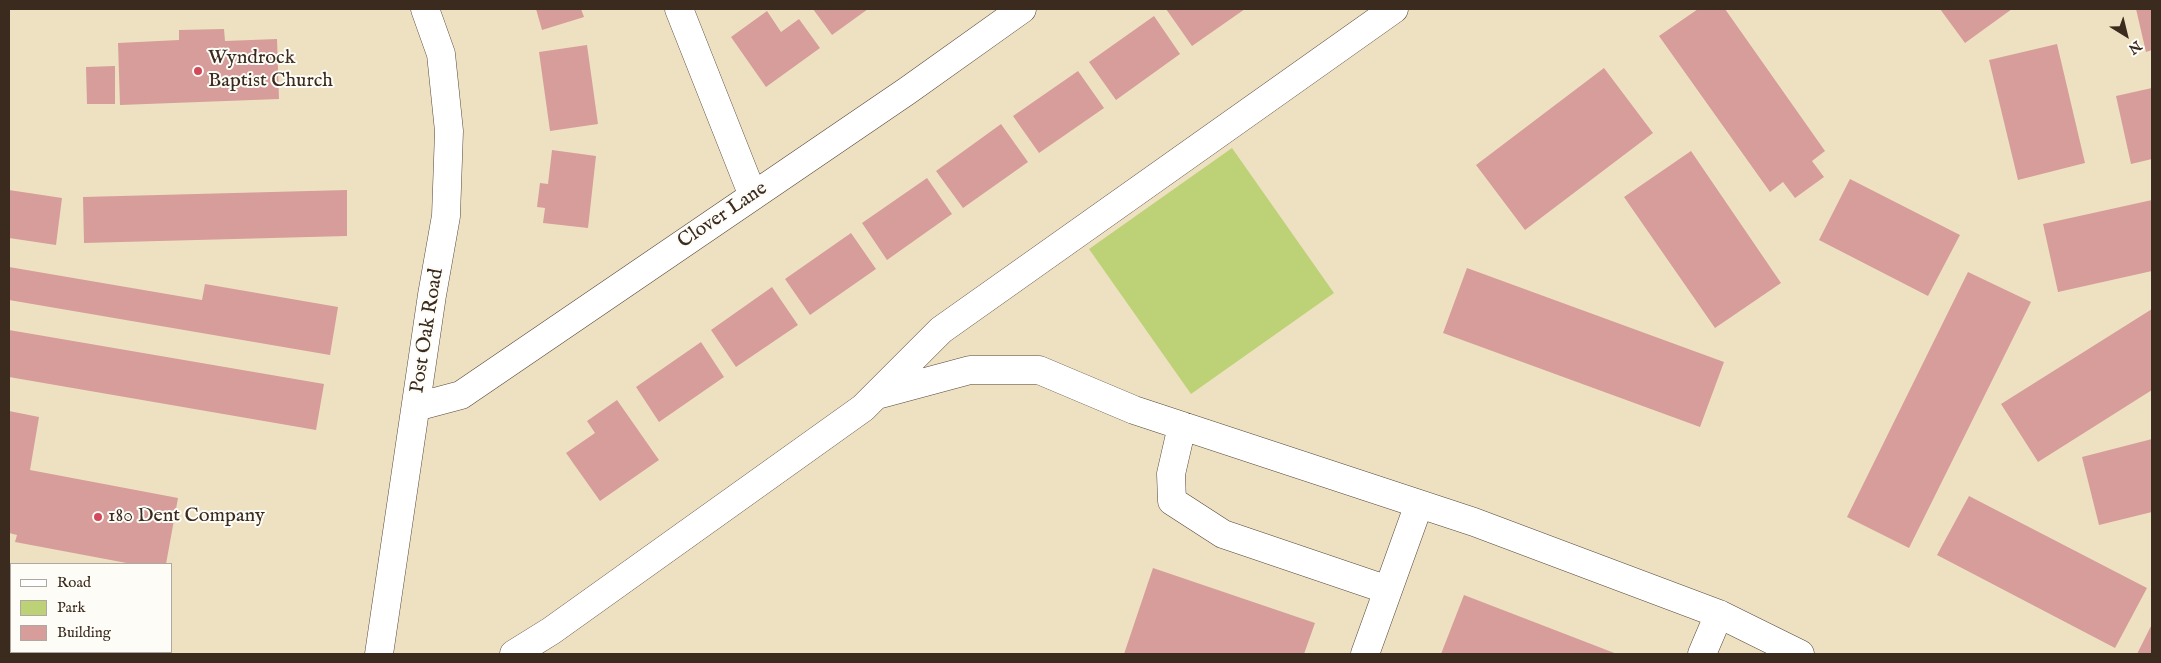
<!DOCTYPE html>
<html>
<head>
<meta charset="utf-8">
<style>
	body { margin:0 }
	#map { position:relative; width:2161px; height:663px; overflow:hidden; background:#eee1c2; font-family:"IM FELL English",serif }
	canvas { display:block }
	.frame { position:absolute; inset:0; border:10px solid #3b2a1e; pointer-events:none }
	.legend { position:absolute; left:10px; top:563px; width:162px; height:90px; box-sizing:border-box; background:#fdfcf7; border:1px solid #afa8a0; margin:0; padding:6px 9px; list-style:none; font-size:15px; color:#3b2a1e }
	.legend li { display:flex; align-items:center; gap:10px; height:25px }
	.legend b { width:25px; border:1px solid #afa8a0 }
	.north { position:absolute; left:2101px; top:10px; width:50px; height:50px; -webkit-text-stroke:4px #fdfcf7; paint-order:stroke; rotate:144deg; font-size:14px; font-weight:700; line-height:20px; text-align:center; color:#3b2a1e }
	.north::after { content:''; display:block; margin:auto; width:18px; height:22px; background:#3b2a1e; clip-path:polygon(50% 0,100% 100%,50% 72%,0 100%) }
</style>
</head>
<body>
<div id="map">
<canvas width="2161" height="663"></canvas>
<div class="frame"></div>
<ul class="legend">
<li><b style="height:6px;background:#fff"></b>Road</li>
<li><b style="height:14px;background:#bdd276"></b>Park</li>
<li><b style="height:14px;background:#d79d9a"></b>Building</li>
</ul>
<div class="north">N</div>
</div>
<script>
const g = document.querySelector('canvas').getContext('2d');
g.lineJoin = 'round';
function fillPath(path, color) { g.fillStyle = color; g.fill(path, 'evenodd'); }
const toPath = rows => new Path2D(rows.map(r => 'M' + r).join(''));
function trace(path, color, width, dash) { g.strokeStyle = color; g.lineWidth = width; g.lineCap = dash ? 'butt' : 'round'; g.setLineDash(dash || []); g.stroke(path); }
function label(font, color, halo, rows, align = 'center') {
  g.font = font + ' "IM FELL English",serif'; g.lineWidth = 4; g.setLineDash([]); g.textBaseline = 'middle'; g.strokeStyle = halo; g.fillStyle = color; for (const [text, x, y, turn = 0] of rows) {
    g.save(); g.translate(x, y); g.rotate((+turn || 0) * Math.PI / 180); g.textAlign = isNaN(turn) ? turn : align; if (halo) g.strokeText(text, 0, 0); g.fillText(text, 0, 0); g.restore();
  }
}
const green = toPath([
	[1232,148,1334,293,1191,394,1089,249]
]);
const building = toPath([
	[536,9,581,9,584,17,542,30],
	[813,9,868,9,832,35],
	[1166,9,1245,9,1192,46],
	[1698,9,1725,9,1825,151,1812,161,1824,177,1795,198,1783,182,1770,192,1659,36],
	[1940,9,2012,9,1965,43],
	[2136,9,2152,9,2152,50,2146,52],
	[767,11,781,32,799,19,820,48,766,87,731,37],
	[1154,16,1180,54,1116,100,1089,62],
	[224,29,225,41,277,39,279,99,120,105,118,43,179,40,179,30],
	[2057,44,2085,163,2018,180,1989,60],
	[587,45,598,124,550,131,539,52],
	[115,66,115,104,87,104,86,67],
	[1604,68,1653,133,1525,230,1476,165],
	[1078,71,1104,108,1039,153,1013,116],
	[2152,88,2152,159,2131,164,2116,96],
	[1001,124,1028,162,963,208,936,171],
	[552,150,596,156,588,228,543,223,545,208,537,207,540,183,548,184],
	[1691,151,1781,283,1715,328,1624,197],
	[927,178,952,214,887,260,862,223],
	[1850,179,1960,235,1928,296,1819,240],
	[9,190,62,198,56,245,9,238],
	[347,190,347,236,84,243,83,197],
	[2152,200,2152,271,2058,292,2043,224],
	[851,233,876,269,810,315,785,279],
	[9,267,202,300,205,284,338,307,330,355,9,300],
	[1467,268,1724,362,1700,427,1443,333],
	[1968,272,2031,302,1909,548,1847,517],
	[772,287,798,325,736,367,711,330],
	[2152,309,2152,390,2038,462,2001,404],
	[9,330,324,384,316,430,9,377],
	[701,342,724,377,659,422,636,387],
	[617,400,659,460,600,501,566,453,595,433,587,421],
	[9,411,39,417,30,470,178,498,166,564,132,564,15,542,17,535,9,533],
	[2152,439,2152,512,2099,525,2082,457],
	[1969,496,2147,588,2115,648,1937,555],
	[1153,568,1315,623,1304,654,1124,654],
	[1464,595,1617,654,1441,654],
	[2152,624,2152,654,2137,654]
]);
const minor = toPath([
	[679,9,753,196],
	[877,395,970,370,1039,370,1134,410,1474,522,1719,614,1800,654],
	[416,407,461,395,907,91,1022,9],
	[1182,426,1171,474,1172,501,1223,534,1388,590],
	[379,654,432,295,446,216,449,131,441,54,425,9],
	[514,654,551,631,863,408,941,330,1394,9],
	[1365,654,1419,504],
	[1702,654,1719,614]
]);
const markers = [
	[198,71,5,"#d1495b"],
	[98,517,5,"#d1495b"]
];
const poiNames = [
	["Wyndrock",208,59],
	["Baptist Church",208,82],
	["180 Dent Company",108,517]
];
const streetNames = [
	["Clover Lane",723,216,-34],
	["Post Oak Road",428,331,-81]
];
fillPath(green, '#bdd276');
fillPath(building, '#d79d9a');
trace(minor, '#564537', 29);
trace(minor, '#fff', 28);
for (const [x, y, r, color] of markers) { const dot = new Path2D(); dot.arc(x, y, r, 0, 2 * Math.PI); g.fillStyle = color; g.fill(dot); trace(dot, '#fdfcf7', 2); }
label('20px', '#3b2a1e', '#fdfcf7', poiNames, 'left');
label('20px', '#3b2a1e', '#fdfcf7', streetNames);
</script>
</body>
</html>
